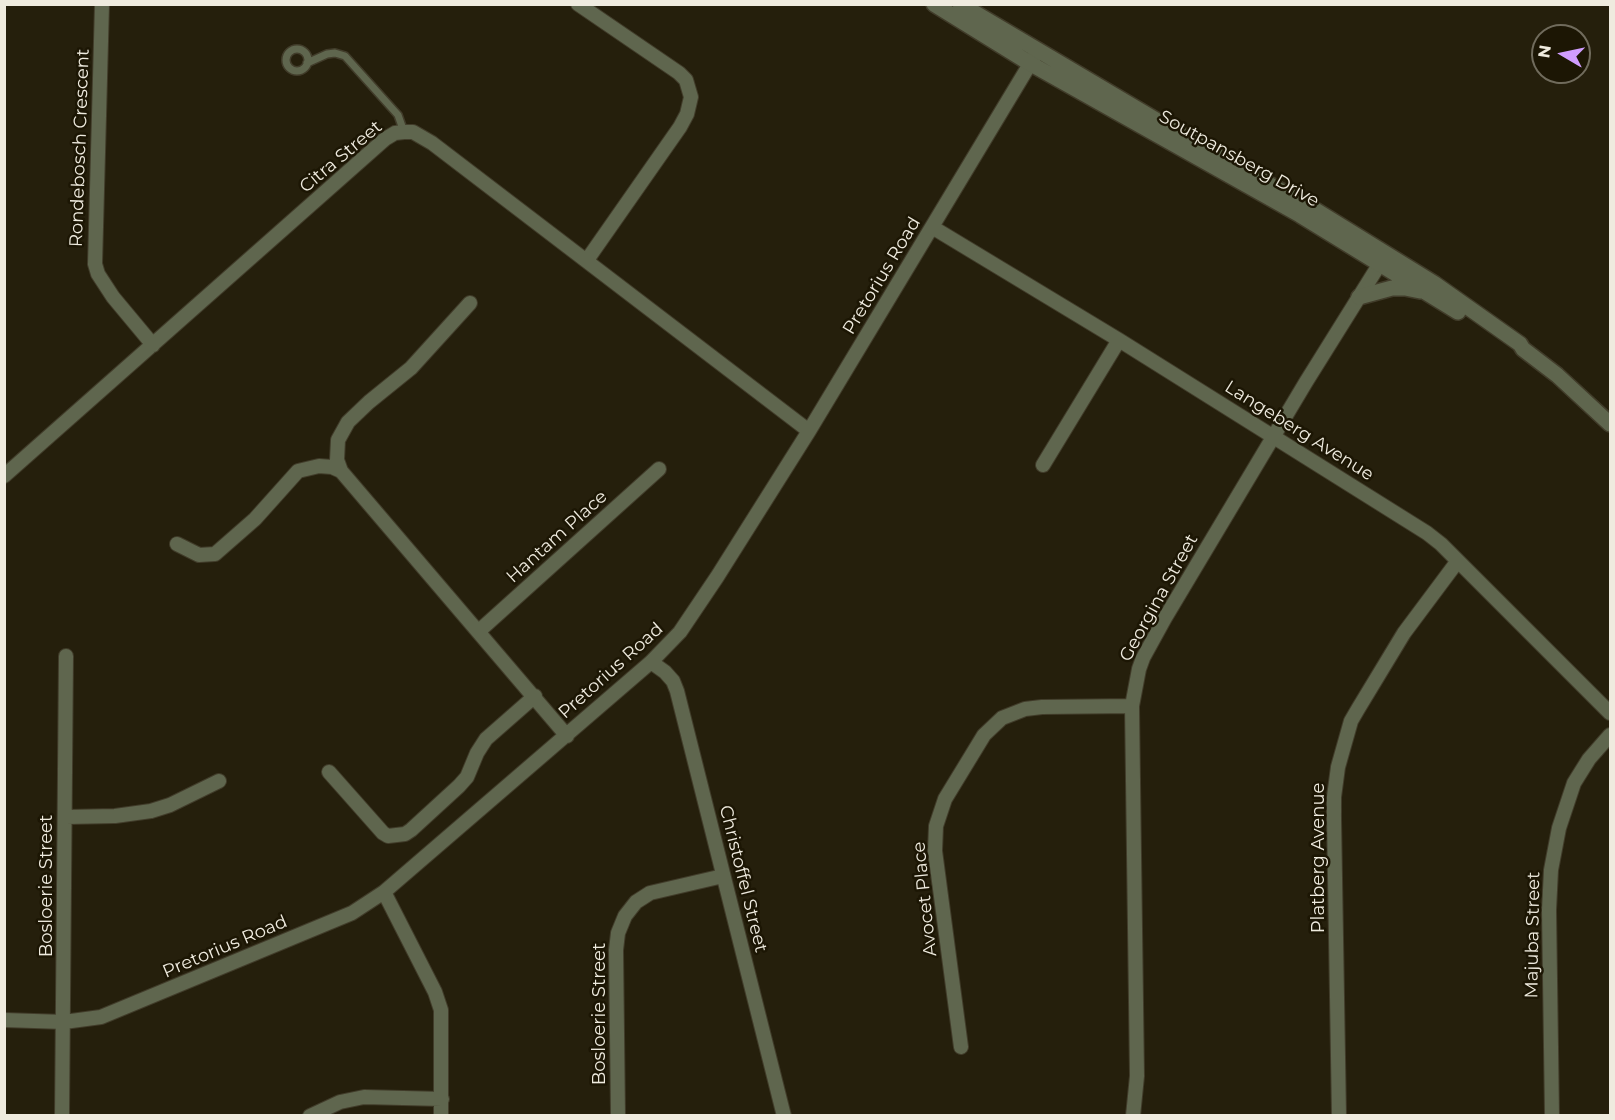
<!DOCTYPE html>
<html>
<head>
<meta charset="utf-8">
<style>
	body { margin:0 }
	#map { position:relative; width:1615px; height:1120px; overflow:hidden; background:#251f0c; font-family:Montserrat,sans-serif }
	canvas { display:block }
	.frame { position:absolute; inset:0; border:6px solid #efebdf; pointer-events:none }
	.north { position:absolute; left:1531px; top:24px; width:60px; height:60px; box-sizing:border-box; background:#1c1604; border:2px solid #706b5c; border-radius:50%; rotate:279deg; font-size:16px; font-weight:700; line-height:24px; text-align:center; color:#efebdf }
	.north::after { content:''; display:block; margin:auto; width:21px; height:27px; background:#d09dff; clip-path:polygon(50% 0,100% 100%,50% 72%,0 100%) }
</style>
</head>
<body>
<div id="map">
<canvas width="1615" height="1120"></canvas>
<div class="frame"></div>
<div class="north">N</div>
</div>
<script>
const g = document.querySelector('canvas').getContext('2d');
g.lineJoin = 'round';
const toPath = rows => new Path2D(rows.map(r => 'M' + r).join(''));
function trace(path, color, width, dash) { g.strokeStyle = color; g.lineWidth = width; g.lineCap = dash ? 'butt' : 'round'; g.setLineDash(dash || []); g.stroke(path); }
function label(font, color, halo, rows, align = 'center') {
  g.font = font + ' Montserrat,sans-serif'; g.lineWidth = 5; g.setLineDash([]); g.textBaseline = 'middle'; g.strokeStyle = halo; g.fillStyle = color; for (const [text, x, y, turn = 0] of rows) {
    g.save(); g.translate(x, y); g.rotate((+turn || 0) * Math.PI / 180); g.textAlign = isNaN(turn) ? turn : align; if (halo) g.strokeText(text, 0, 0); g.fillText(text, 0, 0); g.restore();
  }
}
const service = toPath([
	'286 60a11 11 0 1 1 22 0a11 11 0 1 1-22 0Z',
	[307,63,327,54,335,53,345,56,398,115,404,132]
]);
const minor = toPath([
	[102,4,95,264,98,274,113,297,153,345],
	[578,4,679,73,686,80,691,97,687,114,680,127,587,260],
	[932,227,1119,340,1427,533,1441,544,1610,713],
	[470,303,411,368,369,402,348,422,338,440,337,460,341,471,567,736],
	[1043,465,1119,340],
	[4,476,385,139,395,133,404,132,413,132,432,143,809,431],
	[177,544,199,555,215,554,255,519,298,471,319,466,332,467,341,471],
	[479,631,659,469],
	[651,662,665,672,673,681,677,691,784,1116],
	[329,772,383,833,388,836,405,834,411,830,459,786,467,777,477,753,486,739,535,696],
	[66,817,115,816,151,811,170,805,219,781],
	[384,892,435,992,441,1010,441,1116],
	[4,1020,64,1022,101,1017,352,913,384,892,651,662,680,632,717,577,809,431,1036,54],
	[961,1047,935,851,936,826,945,799,984,735,1002,718,1025,709,1042,707,1132,706],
	[62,1116,66,656],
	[310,1116,340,1102,364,1097,442,1099],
	[618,1116,616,950,618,933,625,916,636,902,650,893,723,876],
	[1133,1116,1137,1076,1132,706,1139,669,1143,658,1165,618,1306,382,1384,257],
	[1339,1116,1334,818,1334,797,1338,767,1351,721,1358,709,1404,633,1457,562],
	[1552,1116,1549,910,1551,870,1559,828,1574,783,1589,759,1610,735]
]);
const tertiary = toPath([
	[934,4,1031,64,1300,215,1458,312],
	[960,4,1210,152,1307,205,1435,284,1520,344,1523,349,1557,375,1610,424],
	[1359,297,1392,288,1405,288,1420,291]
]);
const streetNames = [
	["Rondebosch Crescent",80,148,-88],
	["Citra Street",341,157,-40],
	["Soutpansberg Drive",1239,159,29],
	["Pretorius Road",882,276,-59],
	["Langeberg Avenue",1299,431,32],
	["Hantam Place",557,537,-42],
	["Georgina Street",1159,598,-61],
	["Pretorius Road",611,671,-42],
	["Platberg Avenue",1319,858,-90],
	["Christoffel Street",743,879,76],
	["Bosloerie Street",47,886,-90],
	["Avocet Place",925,899,-96],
	["Majuba Street",1533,935,-89],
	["Pretorius Road",225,947,-23],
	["Bosloerie Street",600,1014,-90]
];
trace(service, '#413c2a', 10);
trace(minor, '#413c2a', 16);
trace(tertiary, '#413c2a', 18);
trace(service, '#5f664e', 7);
trace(minor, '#5f664e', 14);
trace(tertiary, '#5f664e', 15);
label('18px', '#efebdf', '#1c1604', streetNames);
</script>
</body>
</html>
